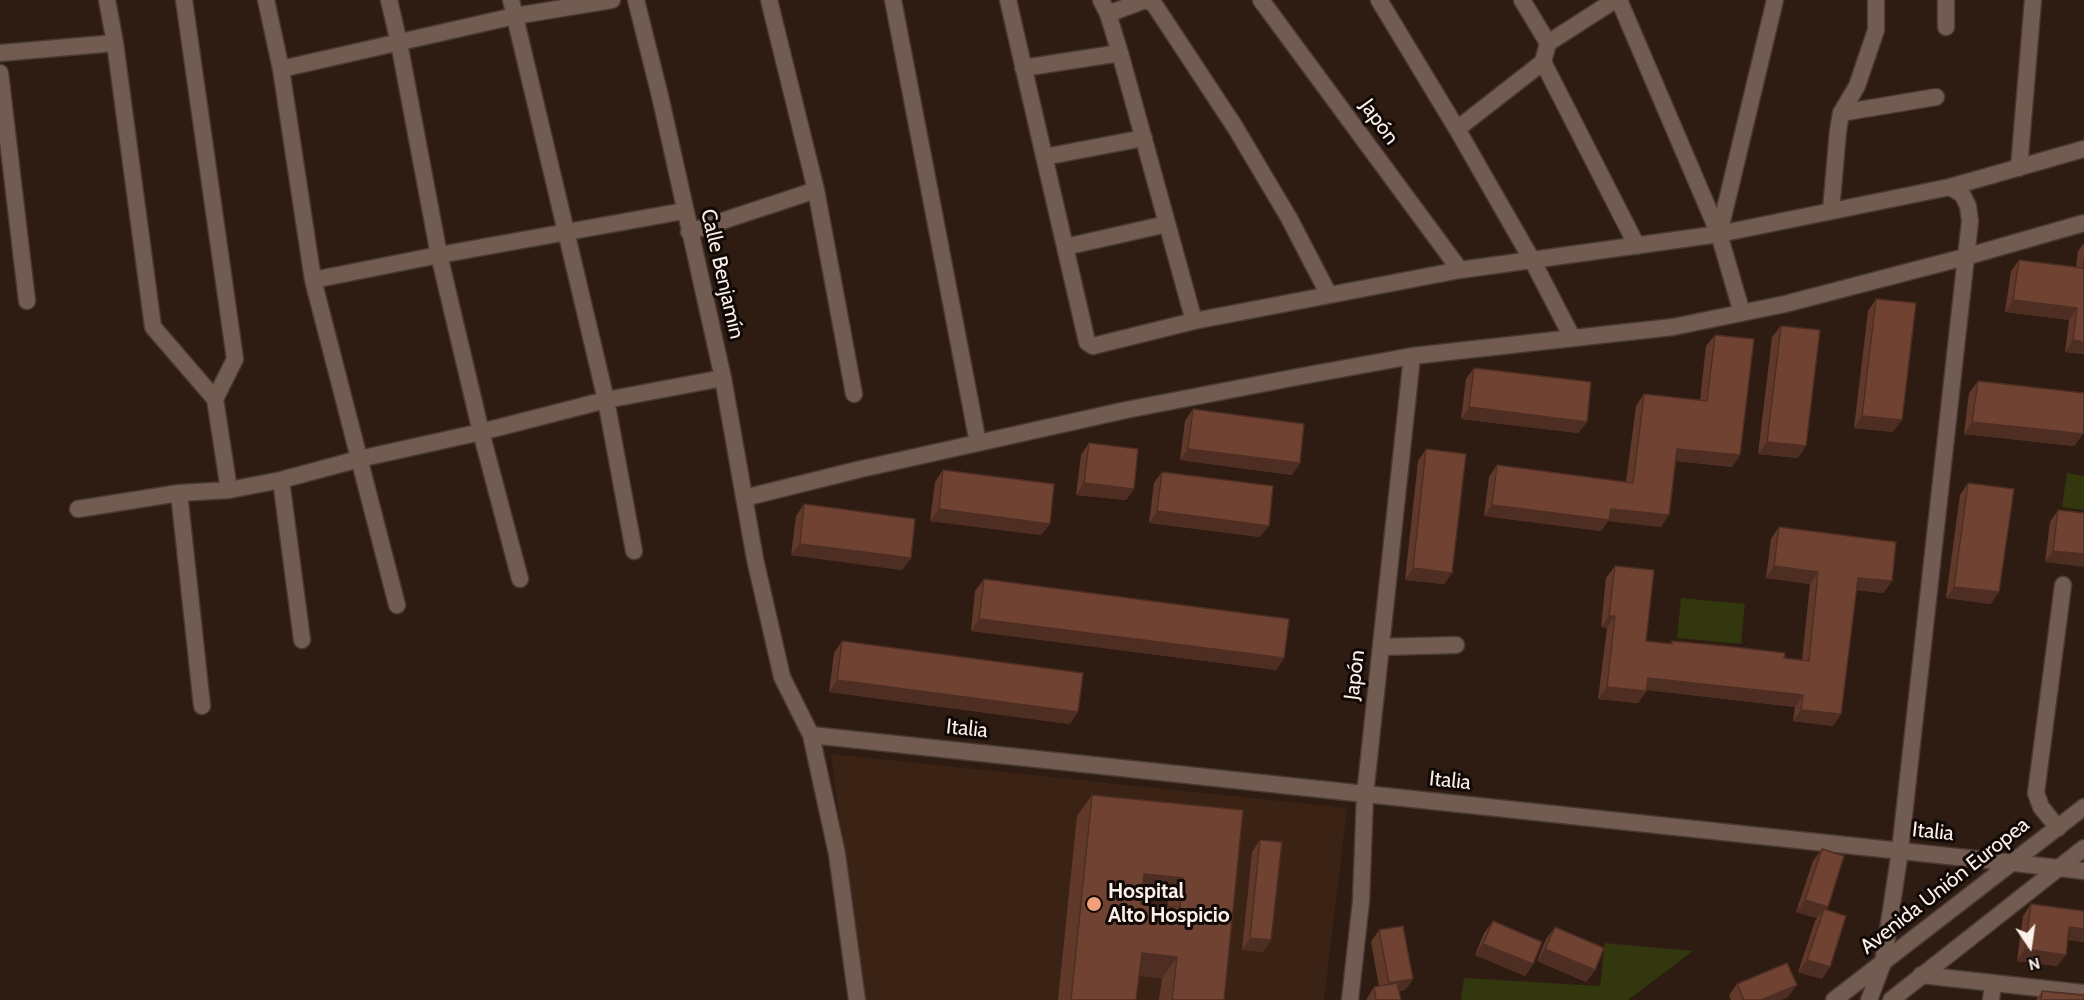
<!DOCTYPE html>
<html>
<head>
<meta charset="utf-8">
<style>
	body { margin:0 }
	#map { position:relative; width:2084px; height:1000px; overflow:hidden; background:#2e1c13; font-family:Cabin,sans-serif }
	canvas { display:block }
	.north { position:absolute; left:2000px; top:916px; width:60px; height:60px; -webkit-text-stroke:4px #100905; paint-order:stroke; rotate:167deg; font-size:16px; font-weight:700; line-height:24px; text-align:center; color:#fdf0e9 }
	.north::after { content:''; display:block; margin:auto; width:21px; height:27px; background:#fdf0e9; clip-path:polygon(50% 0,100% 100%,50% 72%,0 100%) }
</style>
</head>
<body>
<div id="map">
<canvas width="2084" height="1000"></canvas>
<div class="north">N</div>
</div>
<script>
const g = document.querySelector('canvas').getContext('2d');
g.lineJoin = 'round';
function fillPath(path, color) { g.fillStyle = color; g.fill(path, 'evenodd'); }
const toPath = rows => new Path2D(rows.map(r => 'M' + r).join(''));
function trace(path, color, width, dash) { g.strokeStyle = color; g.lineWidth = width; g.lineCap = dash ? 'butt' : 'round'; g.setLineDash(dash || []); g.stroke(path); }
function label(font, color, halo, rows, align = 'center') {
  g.font = font + ' Cabin,sans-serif'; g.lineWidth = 6; g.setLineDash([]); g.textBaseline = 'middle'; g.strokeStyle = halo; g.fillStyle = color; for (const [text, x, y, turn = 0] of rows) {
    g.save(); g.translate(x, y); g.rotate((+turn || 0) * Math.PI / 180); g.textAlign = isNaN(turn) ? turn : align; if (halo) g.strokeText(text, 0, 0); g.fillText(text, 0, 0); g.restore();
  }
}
const built = toPath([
	[831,754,1347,808,1324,1000,864,1000]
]);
const green = toPath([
	[2067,473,2084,476,2084,510,2062,507],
	[1681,598,1745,604,1741,644,1677,638],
	[1605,943,1693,951,1628,1000,1461,1000,1464,978,1600,986]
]);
const minor = toPath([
	[107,0,115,43,153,327,215,399],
	[184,0,235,359,215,399,229,490],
	[266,0,281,69,313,280,397,605],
	[389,0,399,43,439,255,481,432,520,579],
	[511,0,606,400,634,551],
	[636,0,660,96,723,378,755,559,782,677,811,735,837,854,857,1000],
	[769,0,816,190,854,394],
	[893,0,978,443],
	[1008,0,1087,342,1093,346,1194,321,1460,270,1719,234,1950,187,2084,149],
	[1101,0,1108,14,1120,53,1194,321],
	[1146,0,1154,4,1235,127,1289,218,1329,295],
	[1261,0,1460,270],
	[1379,0,1457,129,1532,260,1572,337],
	[1522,0,1548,43],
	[1619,0,1719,234,1742,313],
	[1946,0,1946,27],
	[1108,14,1145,0],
	[0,53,115,43],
	[1543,62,1637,246],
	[1023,68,1120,53],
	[281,69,515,16,612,0],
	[0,73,27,301],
	[1841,113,1936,97],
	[1457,129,1543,62,1548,43,1615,0],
	[1044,157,1144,138],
	[2019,168,2033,0],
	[1831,210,1838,131,1841,113,1857,86,1876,30,1876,0],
	[689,232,816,190],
	[1719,234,1775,0],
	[1065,247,1167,224],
	[313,280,439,255,684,211],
	[281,480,302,640],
	[179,493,202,706],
	[744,498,861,469,1126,410,1297,377,1412,356,1673,327,1785,304,1965,257,2084,223],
	[78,509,179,493,229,490,281,480,359,459,481,432,606,400,723,378],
	[1381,647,1456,645],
	[811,735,2014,863],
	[2058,828,2041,807,2036,793,2063,585],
	[2059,868,2084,871],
	[1921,975,2084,993],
	[1350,1000,1361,901,1365,795,1412,356],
	[1869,1000,1883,963,1900,851,1970,221,1968,206,1962,194,1950,187],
	[1991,1000,1993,983]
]);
const tertiary = toPath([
	[2014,863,2059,868],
	[1834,1000,2084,807],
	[1891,1000,2084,848]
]);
const wall = toPath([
	[2084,243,2084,354,2065,352,2069,320,2005,312,2011,271,2019,260,2076,267,2078,251],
	[1876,299,1893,432,1854,428,1868,311],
	[1781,326,1798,458,1758,454,1772,337],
	[1715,335,1740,455,1732,467,1676,461,1661,527,1608,521,1601,531,1484,516,1489,477,1497,465,1626,482,1636,406,1644,394,1700,400,1706,346],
	[1474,368,1587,422,1578,433,1461,419,1466,379],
	[1978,381,2083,434,2074,446,1964,434,1969,393],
	[1193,409,1300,463,1292,475,1180,460,1185,421],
	[1089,443,1134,489,1126,500,1076,495,1081,455],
	[1426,449,1452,573,1444,584,1405,580,1418,461],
	[943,470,1041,535,930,521,935,482],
	[1162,472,1260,537,1149,523,1154,483],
	[1968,483,1991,604,1946,598,1960,495],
	[804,504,911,558,902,570,791,555,796,516],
	[2058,510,2084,513,2045,562,2050,522],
	[1779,527,1892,581,1883,593,1856,590,1841,714,1833,726,1793,721,1795,707,1647,690,1638,703,1598,699,1607,628,1601,627,1606,578,1615,566,1646,641,1670,644,1672,641,1802,660,1810,584,1766,578,1771,539],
	[984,579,1284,658,1276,670,971,631,975,591],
	[842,641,1070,724,829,692,834,653],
	[1092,795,1243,810,1224,1000,1159,1000,1162,978,1139,976,1136,1000,1058,1000,1077,816],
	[1141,897,1168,900,1168,907,1141,904],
	[1260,840,1263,952,1242,950,1252,852],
	[1822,849,1828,907,1826,910,1822,979,1798,972,1815,921,1817,918,1796,912,1813,861],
	[2031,904,2084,911,2084,942,2068,940,2057,966,2017,961,2023,916],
	[1493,921,1533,964,1525,976,1475,955,1484,933],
	[1555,927,1595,970,1586,982,1537,961,1546,939],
	[1379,930,1413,979,1405,990,1399,991,1401,1000,1366,1000,1374,987,1379,986,1371,942],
	[1737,984,1788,997,1781,1000,1731,1000,1729,995],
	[2042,991,2084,1000,2036,1000]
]);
const shadedWall = toPath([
	[2013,300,2077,308,2069,320,2005,312],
	[2073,340,2084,342,2084,354,2065,352],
	[1469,407,1587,422,1578,433,1461,419],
	[1862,416,1902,420,1893,432,1854,428],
	[1972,422,2083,434,2074,446,1964,434],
	[1767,442,1806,446,1798,458,1758,454],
	[1188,449,1300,463,1292,475,1180,460],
	[1677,449,1740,455,1732,467,1669,460],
	[1084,483,1134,489,1126,500,1076,495],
	[1492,505,1611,509,1669,515,1661,527,1608,521,1601,531,1484,516],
	[939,509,1050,524,1041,535,930,521],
	[1157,511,1269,526,1260,537,1149,523],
	[800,544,911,558,902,570,791,555],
	[2053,551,2084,554,2084,567,2045,562],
	[1774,566,1818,572,1810,584,1766,578],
	[1413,568,1452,573,1444,584,1405,580],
	[1858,578,1892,581,1883,593,1850,589],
	[1954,587,1999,592,1991,604,1946,598],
	[1609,616,1615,616,1607,628,1601,627],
	[979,619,1284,658,1276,670,971,631],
	[1648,678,1803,695,1795,707,1640,689],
	[837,680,1078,712,1070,724,829,692],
	[1607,687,1646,691,1638,703,1598,699],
	[1801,710,1841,714,1833,726,1793,721],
	[1144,874,1183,878,1168,900,1129,896],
	[1805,900,1828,907,1821,918,1824,909,1817,918,1796,912],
	[2069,927,2084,929,2084,942,2061,939],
	[1250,938,1271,940,1263,952,1242,950],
	[1483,944,1533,964,1525,976,1475,955],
	[1545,949,1595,970,1586,982,1537,961],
	[2025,949,2066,955,2057,966,2017,961],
	[1142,953,1177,957,1162,978,1127,975],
	[1807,960,1830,967,1822,979,1798,972],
	[1413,979,1405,990,1381,995,1389,983],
	[1797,985,1788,997,1781,1000,1761,1000]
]);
const building = toPath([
	[2084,259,2084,342,2073,340,2077,308,2013,300,2019,260,2083,268,2084,259],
	[1876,299,1916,303,1902,420,1862,416,1876,299],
	[1781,326,1820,330,1806,446,1767,442,1781,326],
	[1715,335,1754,339,1740,455,1677,449,1669,515,1611,509,1609,520,1492,505,1497,465,1633,483,1644,394,1707,401,1715,335],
	[1474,368,1591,382,1587,422,1469,407,1474,368],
	[1978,381,2084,393,2084,424,2083,434,1972,422,1978,381],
	[1193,409,1304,424,1300,463,1188,449,1193,409],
	[1089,443,1138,449,1134,489,1084,483,1089,443],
	[1426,449,1466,454,1452,573,1413,568,1426,449],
	[943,470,1054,484,1050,524,939,509,943,470],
	[1162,472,1273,486,1269,526,1157,511,1162,472],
	[1968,483,2014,489,1999,592,1954,587,1968,483],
	[804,504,915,519,911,558,800,544,804,504],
	[2058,510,2084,513,2084,554,2053,551,2058,510],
	[1779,527,1896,542,1892,581,1858,578,1841,714,1801,710,1803,695,1648,678,1646,691,1607,687,1615,616,1609,616,1615,566,1654,570,1646,641,1672,644,1672,641,1735,647,1785,653,1784,658,1809,661,1818,572,1774,566,1779,527],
	[984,579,1289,619,1284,658,979,619,984,579],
	[842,641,1083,673,1078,712,837,680,842,641],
	[1092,795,1243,810,1224,1000,1172,1000,1177,957,1142,953,1136,1000,1071,1000,1092,795],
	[1144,874,1183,878,1180,908,1141,904,1144,874],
	[1260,840,1282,842,1271,940,1250,938,1260,840],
	[1822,849,1844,856,1828,907,1805,900,1822,849],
	[2031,904,2084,911,2084,929,2069,927,2066,955,2025,949,2031,904],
	[1824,909,1846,916,1830,967,1807,960,1824,909],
	[1493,921,1542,942,1533,964,1483,944,1493,921],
	[1403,926,1413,979,1389,983,1379,930,1403,926],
	[1555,927,1604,948,1595,970,1545,949,1555,927],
	[1787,963,1797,985,1761,1000,1744,1000,1737,984,1787,963],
	[1397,983,1401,1000,1376,1000,1374,987,1397,983],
	[2042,991,2084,995,2084,1000,2041,1000,2042,991]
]);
const markers = [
	[1094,904,8,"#f2a17e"]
];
const streetNames = [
	["Japón",1379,122,54],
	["Calle Benjamín",722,274,77],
	["Japón",1355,675,-83],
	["Italia",967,729,6],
	["Italia",1450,781,6],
	["Italia",1933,832,6],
	["Avenida Unión Europea",1945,886,-38]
];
const poiNames = [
	["Hospital",1108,892],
	["Alto Hospicio",1108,916]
];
fillPath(built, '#3a2215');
fillPath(green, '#32370e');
trace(minor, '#493934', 19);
trace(tertiary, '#493934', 19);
trace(minor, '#725c51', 16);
trace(tertiary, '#725c51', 16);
fillPath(wall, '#60392b');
fillPath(shadedWall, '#4e2e23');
fillPath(building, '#704232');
trace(building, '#4e2e23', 1.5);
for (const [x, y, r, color] of markers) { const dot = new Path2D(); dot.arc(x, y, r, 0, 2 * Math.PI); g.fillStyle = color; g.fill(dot); trace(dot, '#100905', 2); }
label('21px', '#fdf0e9', '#100905', streetNames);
label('bold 21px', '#fdf0e9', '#100905', poiNames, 'left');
</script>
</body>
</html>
